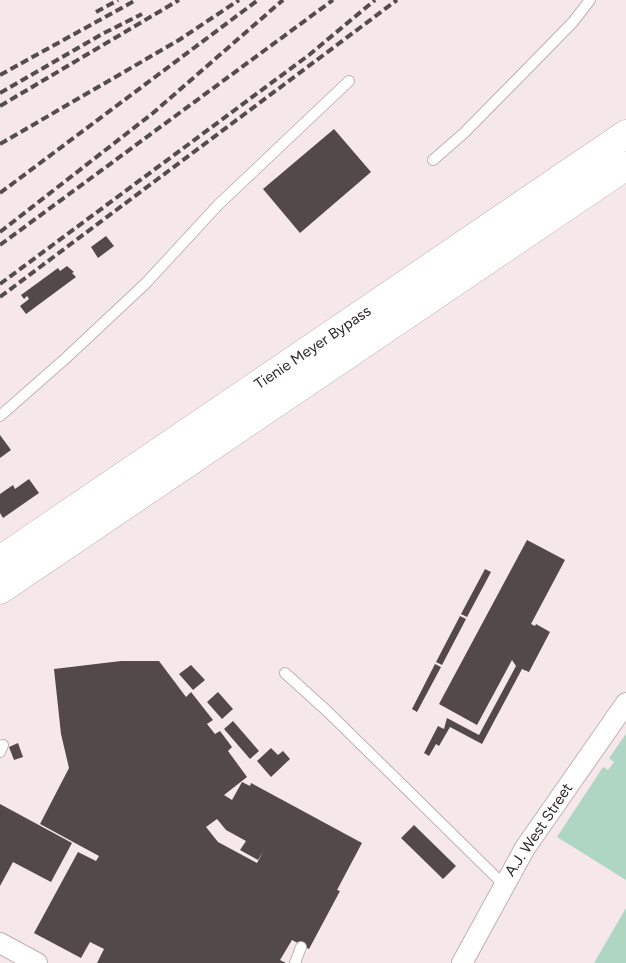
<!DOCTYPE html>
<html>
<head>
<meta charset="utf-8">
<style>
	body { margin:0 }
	canvas { display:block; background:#f6e7ea }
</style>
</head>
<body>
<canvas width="626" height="963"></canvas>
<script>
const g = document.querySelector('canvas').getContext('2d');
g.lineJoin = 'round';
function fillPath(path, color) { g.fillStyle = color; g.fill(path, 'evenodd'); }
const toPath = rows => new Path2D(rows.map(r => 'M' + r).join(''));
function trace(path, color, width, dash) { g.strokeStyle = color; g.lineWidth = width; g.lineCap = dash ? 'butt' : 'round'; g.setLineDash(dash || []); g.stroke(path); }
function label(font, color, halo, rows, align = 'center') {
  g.font = font + ' Figtree,sans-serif'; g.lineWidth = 5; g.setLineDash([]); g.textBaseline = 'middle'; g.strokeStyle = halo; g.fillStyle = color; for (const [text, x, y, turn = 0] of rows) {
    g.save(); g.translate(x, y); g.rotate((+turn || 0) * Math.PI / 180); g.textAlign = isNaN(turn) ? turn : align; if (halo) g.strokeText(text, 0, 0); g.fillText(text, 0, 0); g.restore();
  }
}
const green = toPath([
	[626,734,626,880,557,837,603,767,608,770,614,762,609,758],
	[626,908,626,963,594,963]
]);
const building = toPath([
	[334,129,371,172,300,233,263,189],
	[106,236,114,246,98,258,91,247],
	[67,266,74,272,72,273,76,277,26,314,20,306,29,299,27,296,24,299,21,295,58,268,60,271],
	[0,435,11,450,0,458],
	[29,479,39,493,3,518,0,513,0,494,13,485,15,489],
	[527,540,565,560,531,624,535,626,536,624,550,632,529,672,522,669,482,744,450,727,439,746,436,744,429,756,424,753,438,726,444,729,447,718,479,735,516,666,512,660,477,725,439,704],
	[485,569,491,572,467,617,461,614],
	[460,616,466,619,442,665,436,662],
	[121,661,159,661,186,697,191,692,213,720,207,724,215,734,220,731,232,747,228,751,247,777,224,795,232,800,242,782,250,786,251,783,362,843,337,890,340,891,309,949,292,940,280,960,286,963,97,963,104,949,90,942,81,958,34,933,78,852,96,861,99,856,40,824,69,768,61,734,54,669],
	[217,819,226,830,246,841,240,850,258,860,264,850,257,863,218,842,206,827],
	[435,664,441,667,417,712,412,709],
	[191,665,205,680,193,690,179,674],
	[218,692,233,709,222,719,207,702],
	[233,721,259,751,250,759,224,729],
	[18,743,23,757,14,760,9,747],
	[271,748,278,755,283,751,290,759,271,777,257,761],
	[0,804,72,843,51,882,13,862,0,886],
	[414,825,456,866,443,879,401,838]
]);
const lane = toPath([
	[433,160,464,133,531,65,573,22,590,0],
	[0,416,66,358,146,283,218,205,349,81],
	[285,673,327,711,503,884],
	[0,752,3,745],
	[295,963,301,947]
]);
const street = toPath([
	[0,943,37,963],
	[462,963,525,848,626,703]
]);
const secondary = toPath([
	[0,560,626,134],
	[0,590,626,166]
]);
const rail = toPath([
	[96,12,118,0],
	[0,75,136,0],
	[0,93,102,34,142,14],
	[0,106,179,0],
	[0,144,179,40,239,0],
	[0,193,258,0],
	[0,232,153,113,283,0],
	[0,245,333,0],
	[0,284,309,55,375,0],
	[0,297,397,0]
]);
const streetNames = [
	["Tienie Meyer Bypass",313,348,-34],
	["A.J. West Street",539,830,-56]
];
fillPath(green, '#aed6c3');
fillPath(building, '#53484a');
trace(lane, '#bfb1b4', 12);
trace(street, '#bfb1b4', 22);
trace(secondary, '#bfb1b4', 29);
trace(lane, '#fff', 10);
trace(street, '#fff', 20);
trace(secondary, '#fff', 28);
trace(rail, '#544c4e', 4, [8, 4]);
label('15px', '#2f292b', '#fff', streetNames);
</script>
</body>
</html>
